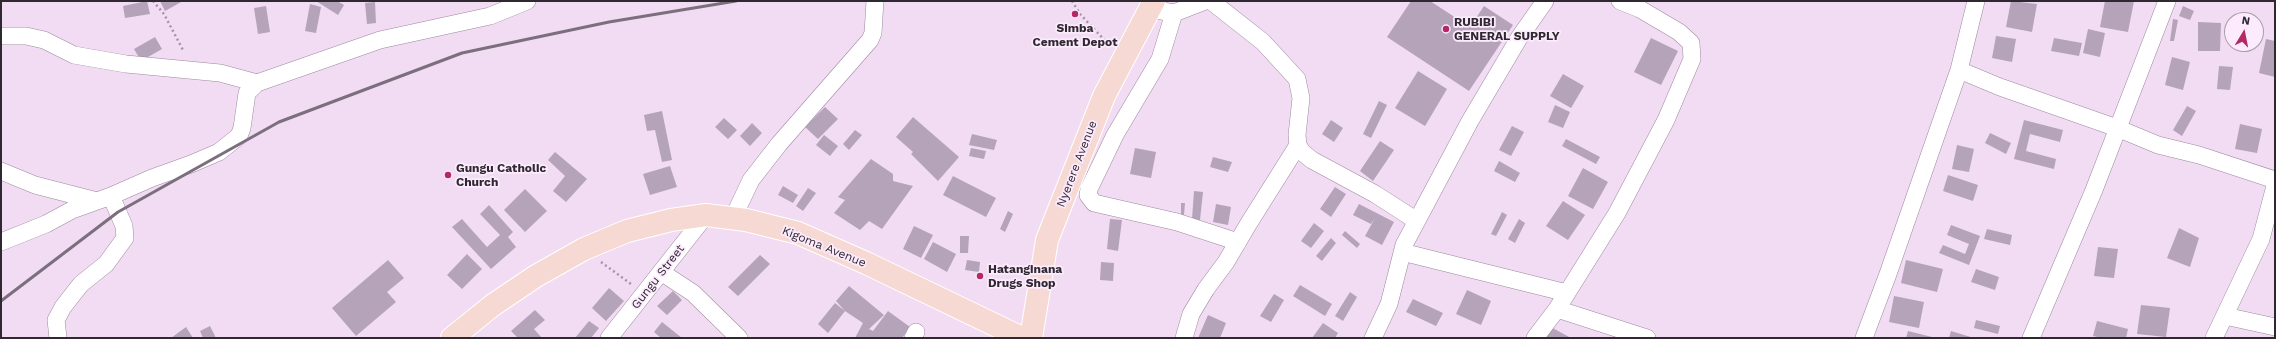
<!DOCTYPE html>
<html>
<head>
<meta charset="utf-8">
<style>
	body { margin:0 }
	#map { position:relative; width:2276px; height:339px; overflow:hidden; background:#f1dcf3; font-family:"Work Sans",sans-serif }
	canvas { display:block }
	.frame { position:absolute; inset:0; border:2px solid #302831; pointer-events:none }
	.north { position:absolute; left:2224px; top:12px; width:40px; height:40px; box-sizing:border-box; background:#fbebfd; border:1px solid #aa9dab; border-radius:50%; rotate:10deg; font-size:11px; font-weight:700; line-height:16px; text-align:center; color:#302831 }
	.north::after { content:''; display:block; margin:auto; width:14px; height:18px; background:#b42965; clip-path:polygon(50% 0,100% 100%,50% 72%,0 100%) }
</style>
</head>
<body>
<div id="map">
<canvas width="2276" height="339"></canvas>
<div class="frame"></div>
<div class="north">N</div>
</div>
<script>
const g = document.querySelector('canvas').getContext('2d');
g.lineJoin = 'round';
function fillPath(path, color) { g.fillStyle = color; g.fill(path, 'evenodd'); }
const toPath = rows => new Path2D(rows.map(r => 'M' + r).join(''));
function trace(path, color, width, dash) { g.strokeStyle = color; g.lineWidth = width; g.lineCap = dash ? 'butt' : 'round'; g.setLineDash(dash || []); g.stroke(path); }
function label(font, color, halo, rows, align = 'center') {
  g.font = font + ' "Work Sans",sans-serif'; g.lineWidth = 3.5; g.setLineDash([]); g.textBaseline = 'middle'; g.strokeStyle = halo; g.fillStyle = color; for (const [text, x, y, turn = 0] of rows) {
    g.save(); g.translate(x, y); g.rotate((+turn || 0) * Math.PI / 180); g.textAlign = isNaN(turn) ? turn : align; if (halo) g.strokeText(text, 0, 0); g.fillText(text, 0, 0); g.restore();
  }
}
const building = toPath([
	[147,1,150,14,125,18,123,6],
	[160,1,183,1,165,11],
	[316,1,337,1,344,5,338,15],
	[1411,1,1430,1,1470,27,1484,6,1513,25,1469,91,1387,37],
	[2011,1,2037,4,2032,32,2006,27],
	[2105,1,2134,1,2128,32,2100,27],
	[375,2,376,23,367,24,365,3],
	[310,4,321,7,316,33,305,31],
	[266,6,270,32,258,34,254,8],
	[2183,6,2194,11,2190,20,2179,16],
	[2173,19,2178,20,2174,41,2170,41],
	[2198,22,2221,23,2220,51,2198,51],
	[2088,29,2105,33,2100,57,2083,53],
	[1996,36,2016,39,2012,62,1992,58],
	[155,37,162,49,141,61,134,49],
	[1651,38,1678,51,1661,85,1634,72],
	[2054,38,2082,43,2079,56,2051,51],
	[2266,39,2275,41,2275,77,2259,73],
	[2172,57,2190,62,2183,90,2165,85],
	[2219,66,2233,67,2230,90,2217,89],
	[1418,71,1447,89,1425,126,1395,108],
	[1563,74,1584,86,1571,108,1550,96],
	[1379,101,1387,105,1371,138,1363,134],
	[1555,105,1570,112,1563,128,1548,122],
	[2187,106,2196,111,2182,136,2173,130],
	[825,107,838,119,818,139,805,127],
	[662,111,672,160,662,162,655,130,647,131,644,115],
	[913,117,959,157,938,181,911,154,913,152,896,137],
	[724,118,737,130,728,139,715,127],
	[1331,120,1343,128,1334,142,1322,134],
	[2024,120,2063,130,2060,142,2030,134,2026,151,2056,159,2054,169,2014,159],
	[752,123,762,133,750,146,740,136],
	[2240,124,2262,129,2257,153,2235,149],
	[1512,126,1524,132,1511,156,1499,150],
	[855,130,862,135,849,150,843,144],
	[1990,133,2011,143,2006,154,1985,143],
	[972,134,997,140,994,150,969,145],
	[824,135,838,146,830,156,816,145],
	[1566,139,1600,157,1596,164,1562,146],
	[1380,141,1394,150,1373,181,1360,171],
	[1957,145,1974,149,1969,172,1952,169],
	[971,148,986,151,984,159,969,156],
	[1135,148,1156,152,1151,178,1130,174],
	[555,152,587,179,566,202,553,191,565,176,548,160],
	[1213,157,1232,162,1228,172,1210,167],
	[871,159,893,174,893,181,913,186,882,229,869,221,860,230,834,213,845,200,838,197],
	[1499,161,1520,173,1515,182,1494,171],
	[670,166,677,187,650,195,643,174],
	[1583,168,1608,182,1593,209,1568,196],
	[1948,175,1978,185,1973,201,1943,191],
	[953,176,996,198,986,217,943,195],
	[783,186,798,195,793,203,778,195],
	[1335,187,1346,194,1331,217,1320,209],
	[808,188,816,193,803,211,796,206],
	[525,189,547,211,525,232,504,210],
	[1194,191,1203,192,1200,220,1192,219],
	[1563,201,1585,215,1568,240,1546,226],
	[1181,203,1185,203,1184,215,1181,215],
	[1216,204,1231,207,1228,225,1213,222],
	[1359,204,1394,222,1382,245,1365,236,1375,218,1371,224,1353,215],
	[489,205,513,232,508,237,516,247,491,269,452,227,462,219,487,247,500,235,480,214],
	[1008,211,1013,214,1005,232,1000,229],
	[1502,212,1507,215,1496,236,1491,234],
	[1110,219,1122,220,1118,251,1107,249],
	[1519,219,1525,223,1515,243,1508,239],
	[1314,223,1324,231,1311,248,1301,241],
	[1951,225,1980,236,1969,265,1939,253,1943,245,1965,254,1969,244,1947,235],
	[914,226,933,235,921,258,903,249],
	[2179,228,2199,238,2190,267,2167,258],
	[1987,229,2012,235,2010,245,1984,239],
	[1345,231,1360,244,1357,248,1342,235],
	[960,236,969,236,968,253,960,253],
	[1331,238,1336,243,1322,261,1316,256],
	[933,242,956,254,947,272,924,259],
	[2098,247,2118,249,2114,278,2094,276],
	[467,254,482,269,462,289,447,275],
	[760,255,770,264,738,296,728,287],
	[388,260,404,278,387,292,396,302,356,336,332,308],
	[967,260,980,262,979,272,965,270],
	[1906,260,1943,269,1937,292,1901,283],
	[1101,262,1114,263,1113,281,1100,280],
	[1976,269,1999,277,1995,290,1971,282],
	[1300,285,1332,304,1325,316,1293,296],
	[849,286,884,315,869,329,873,331,888,311,910,327,902,338,855,338,863,323,845,311,828,333,818,324,835,303,845,311,836,301],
	[609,288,624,301,606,321,592,308],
	[1467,290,1491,301,1481,325,1456,314],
	[673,291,682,300,667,315,657,306],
	[1350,292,1357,297,1343,321,1335,316],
	[1274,294,1284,300,1271,322,1260,316],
	[1894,296,1924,302,1919,328,1889,322],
	[1413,299,1443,313,1436,326,1406,312],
	[2141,305,2170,308,2166,337,2137,334],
	[535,310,545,320,534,329,542,338,518,338,511,331],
	[1208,315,1226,323,1220,338,1198,338],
	[1976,320,2000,326,1998,334,1974,328],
	[589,321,599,328,591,338,575,338],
	[2097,321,2128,329,2126,338,2102,338,2093,336],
	[662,322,682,338,661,338,654,332],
	[1323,323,1338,333,1335,338,1312,338],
	[210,326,216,338,203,338,200,331],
	[1549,326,1571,338,1542,338],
	[186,327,193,338,171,338],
	[1908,331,1932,337,1931,338,1906,338],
	[1951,331,1974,338,1949,338]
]);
const path = toPath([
	[153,1,164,14,184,52],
	[1072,1,1080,14,1110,46],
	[601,262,631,284]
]);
const minor = toPath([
	[1211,1,1263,42,1297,79,1301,98,1297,135,1298,145,1302,152,1312,160,1375,194,1417,221],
	[1150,9,1174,13,1205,1],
	[1174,13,1160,59,1115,135,1089,189,1088,195,1094,203,1177,222,1238,242],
	[1,36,26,36,44,40,74,55,126,64,220,73,257,83],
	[1959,70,2000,87,2117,128,2158,145,2199,155,2275,180],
	[1,171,35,185,97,201],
	[733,218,751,180,779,144,870,40,873,33,875,1],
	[1,242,46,224,72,210,111,196,152,178,191,164,219,152,239,136,242,128,247,93,257,83,380,40,490,16,527,1],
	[1402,252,1567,293],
	[661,272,693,293,739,338],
	[1557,309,1647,338],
	[2225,316,2275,327],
	[58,338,56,320,63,307,81,284,106,264,125,238,124,226,111,196],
	[609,338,706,215],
	[913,338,916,332],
	[1184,338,1191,314,1206,289,1226,262,1249,223,1298,145],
	[1373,338,1389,304,1404,245,1470,121,1519,38,1545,1],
	[1535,338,1557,309,1617,213,1666,120,1692,59,1691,43,1679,32,1640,9,1620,1],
	[1864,338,1888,274,1959,70,1976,1],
	[2031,338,2094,190,2167,1],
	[2214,338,2261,239,2275,186]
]);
const primary = toPath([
	[452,338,493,305,536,276,584,249,627,231,671,220,706,215,746,220,798,233,866,263,1022,338],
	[1031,338,1047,240,1104,96,1154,1]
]);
const rail = toPath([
	[1,301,118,212,279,122,462,53,609,22,736,1]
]);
const markers = [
	[1075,14,4,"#b42965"],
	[1446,29,4,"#b42965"],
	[448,175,4,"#b42965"],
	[980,276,4,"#b42965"]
];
const poiNames = [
	["RUBIBI",1454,22],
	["GENERAL SUPPLY",1454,36],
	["Simba",1075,28,"center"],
	["Cement Depot",1075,42,"center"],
	["Gungu Catholic",456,168],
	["Church",456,182],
	["Hatanginana",988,269],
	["Drugs Shop",988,283]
];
const streetNames = [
	["Nyerere Avenue",1077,164,-69],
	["Kigoma Avenue",824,247,22],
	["Gungu Street",658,277,-52]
];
fillPath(building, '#b5a3ba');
trace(minor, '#9c899e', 18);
trace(primary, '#fff', 24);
trace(path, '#a494a5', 2.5, [2, 3]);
trace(minor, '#fff', 17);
trace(primary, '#f7d9d4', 22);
trace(rail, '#7c6f7d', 3);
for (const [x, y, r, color] of markers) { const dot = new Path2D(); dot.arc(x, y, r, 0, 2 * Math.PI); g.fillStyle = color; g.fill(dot); trace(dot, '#fbebfd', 1.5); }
label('bold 12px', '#302831', '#fbebfd', poiNames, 'left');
label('12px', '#302831', '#fbebfd', streetNames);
</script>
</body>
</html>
